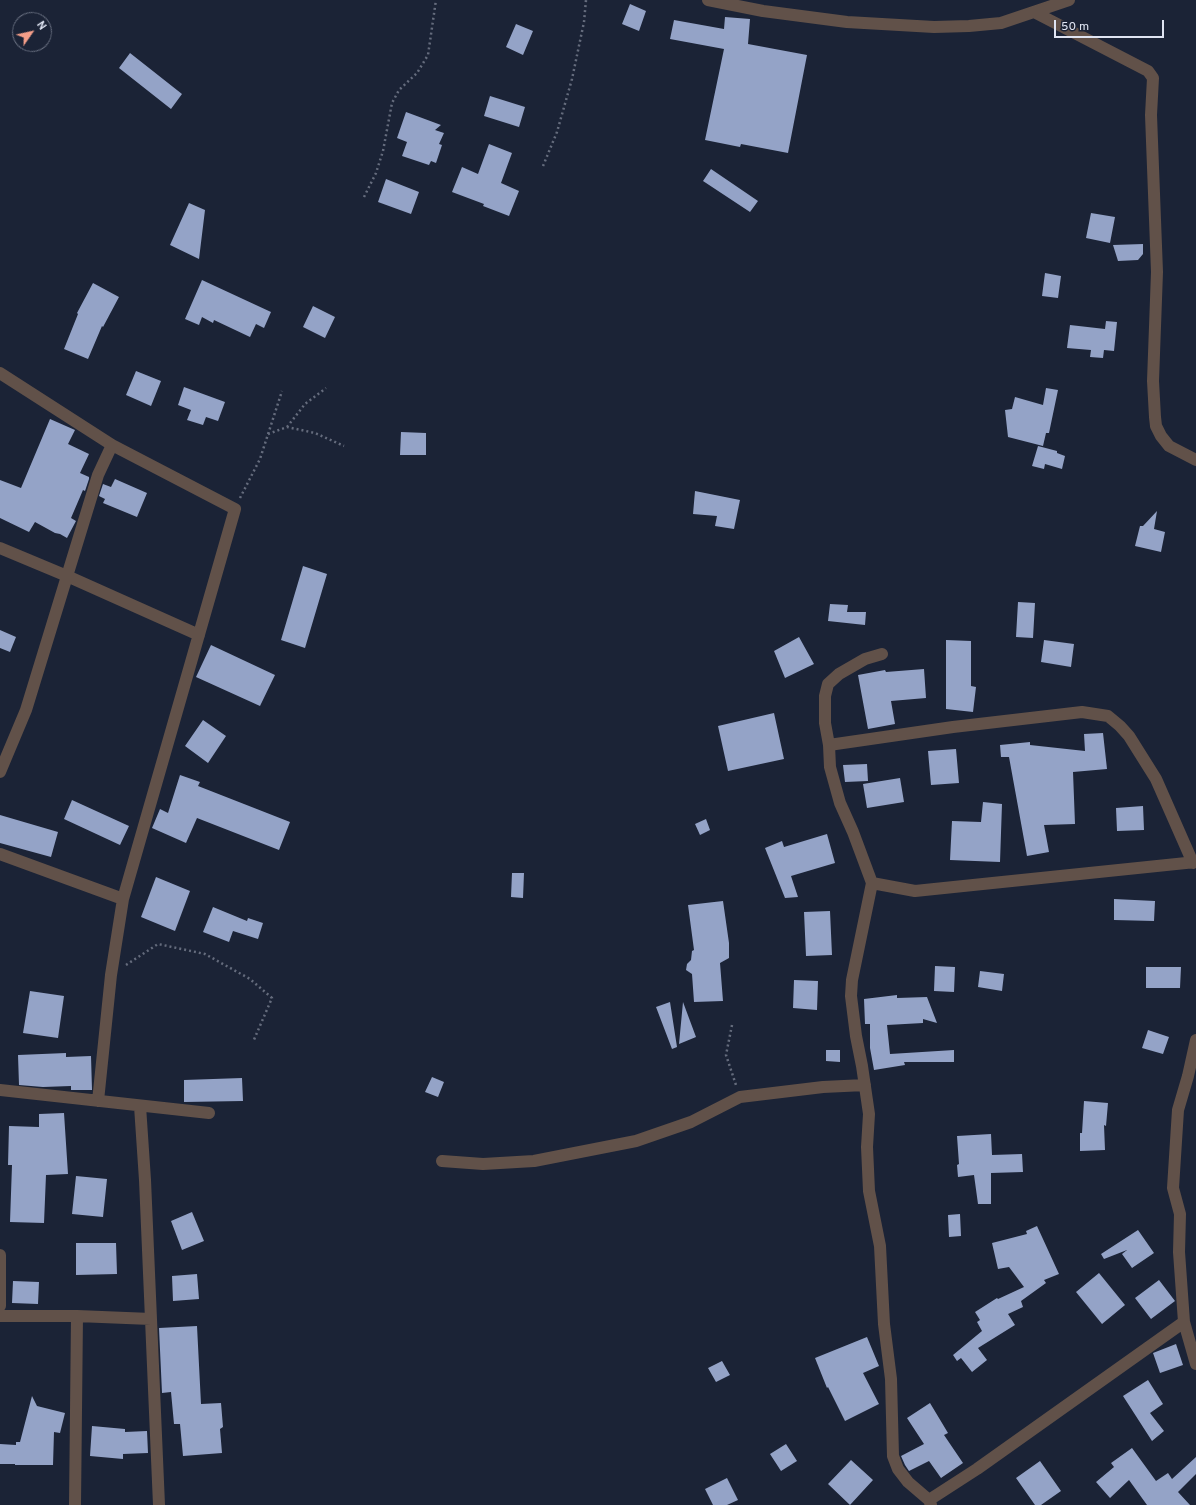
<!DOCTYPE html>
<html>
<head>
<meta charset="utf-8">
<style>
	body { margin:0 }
	#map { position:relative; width:1196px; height:1505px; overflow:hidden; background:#1b2336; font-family:Overpass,sans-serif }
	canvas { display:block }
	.north { position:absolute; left:12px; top:12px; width:40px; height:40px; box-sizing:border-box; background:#1b2336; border:1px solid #697081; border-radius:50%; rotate:56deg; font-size:11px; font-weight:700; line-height:16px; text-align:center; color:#dfe4f2 }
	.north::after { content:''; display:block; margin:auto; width:14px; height:18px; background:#f49e89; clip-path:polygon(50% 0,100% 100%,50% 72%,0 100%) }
	.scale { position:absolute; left:1054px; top:20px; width:110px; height:18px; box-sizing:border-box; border:2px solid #dfe4f2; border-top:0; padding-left:5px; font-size:12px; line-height:14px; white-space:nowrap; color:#dfe4f2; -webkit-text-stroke:3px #1b2336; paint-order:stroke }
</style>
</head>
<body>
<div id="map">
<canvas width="1196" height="1505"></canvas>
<div class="north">N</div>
<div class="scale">50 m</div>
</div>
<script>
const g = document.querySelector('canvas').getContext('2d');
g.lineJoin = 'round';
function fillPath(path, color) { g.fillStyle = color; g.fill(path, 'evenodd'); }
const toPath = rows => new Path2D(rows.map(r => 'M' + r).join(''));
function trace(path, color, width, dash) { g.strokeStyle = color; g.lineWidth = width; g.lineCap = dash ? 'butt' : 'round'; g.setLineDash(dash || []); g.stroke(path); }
const building = toPath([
	[630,4,646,11,639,31,622,24],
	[725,17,750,19,748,44,807,55,788,153,741,144,740,147,705,140,724,49,670,39,674,20,724,29],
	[516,24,533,31,523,55,506,47],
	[130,53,182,94,171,109,119,68],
	[490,96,525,107,519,127,484,116],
	[406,112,441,125,435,130,444,133,439,144,442,145,436,163,431,161,429,165,402,156,407,142,397,138],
	[489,144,512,153,501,183,519,191,509,216,483,206,484,204,452,192,462,167,478,174],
	[711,169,758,201,750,212,703,181],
	[386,179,419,192,411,214,378,202],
	[189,203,205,210,199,259,170,245],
	[1091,213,1115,217,1110,243,1086,238],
	[1143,244,1143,254,1138,260,1118,261,1113,245],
	[1045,273,1061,276,1058,298,1042,296],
	[202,280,271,312,264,328,256,324,250,337,214,320,213,323,202,317,199,325,185,319],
	[93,283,119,297,103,327,102,326,88,359,64,349,78,314,77,313],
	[313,306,335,317,325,338,303,327],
	[1106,321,1117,322,1114,351,1104,350,1103,358,1090,357,1091,350,1067,348,1070,325,1105,329],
	[136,371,161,381,151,406,126,395],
	[184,387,225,402,218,421,206,417,203,425,187,420,191,410,178,405],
	[1046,388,1058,390,1049,433,1046,433,1043,446,1008,437,1005,410,1012,409,1015,397,1043,405],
	[50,419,75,430,68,444,89,454,80,473,89,477,89,479,85,491,83,490,71,518,76,521,67,538,60,534,55,533,35,522,29,532,0,518,0,480,21,488],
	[401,432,426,433,426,455,400,455],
	[1038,446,1057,451,1057,453,1065,456,1062,469,1045,464,1044,469,1032,466],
	[115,479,147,493,137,517,103,503,105,499,99,496,103,484,111,487],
	[695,491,740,500,734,529,715,526,717,516,693,514],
	[1157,511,1154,529,1165,532,1161,552,1135,546,1140,526,1143,526],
	[303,566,327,574,305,648,281,640],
	[1018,602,1035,603,1033,638,1016,637],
	[830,604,848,605,847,612,866,612,865,625,828,621],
	[0,630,16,637,10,652,0,648],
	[799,637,814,664,785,678,774,651],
	[946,640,971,641,971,686,976,687,973,712,946,709],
	[1044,640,1074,644,1071,667,1041,662],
	[211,645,275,675,260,706,196,677],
	[924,669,926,698,891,701,895,724,868,729,858,675,885,670,886,672],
	[774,713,784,759,728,771,718,726],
	[203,720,226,736,208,763,185,746],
	[1103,733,1107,769,1073,772,1075,824,1044,825,1049,852,1027,856,1009,757,1001,757,1000,745,1030,742,1030,745,1085,751,1084,734],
	[956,749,959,783,931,785,928,751],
	[867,764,868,781,845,782,843,765],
	[180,775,200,782,198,786,290,822,279,850,197,818,186,843,152,828,160,809,168,813],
	[900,778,904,802,867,808,863,784],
	[72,800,129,826,120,845,64,819],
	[983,802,1002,804,1000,862,950,860,952,821,981,822],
	[1143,806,1144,830,1117,831,1116,808],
	[0,815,58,832,51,857,0,843],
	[706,819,710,830,700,835,695,824],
	[827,834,835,863,791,876,798,897,785,898,765,848,782,841,784,847],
	[512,873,524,873,523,898,511,897],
	[156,877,190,891,175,931,141,917],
	[1114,899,1155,901,1154,921,1114,920],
	[723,901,729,943,729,958,720,963,723,1001,694,1002,692,974,686,970,687,964,691,960,692,951,694,950,688,905],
	[213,907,247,921,248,918,263,923,258,939,233,931,229,942,203,932],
	[830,911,832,955,806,956,804,912],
	[935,966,955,967,954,992,934,991],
	[1146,967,1181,967,1180,988,1146,988],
	[980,971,1004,974,1002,991,978,987],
	[794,980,818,981,817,1010,793,1008],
	[30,991,64,996,58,1038,23,1033],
	[897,995,897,998,927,997,937,1023,923,1019,923,1023,887,1025,890,1054,954,1050,954,1062,904,1062,905,1065,874,1070,870,1048,870,1024,865,1024,864,999],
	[670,1002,677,1047,672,1049,656,1007],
	[683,1002,696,1037,679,1044],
	[1148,1030,1169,1037,1163,1054,1142,1048],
	[826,1050,840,1050,840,1062,826,1061],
	[66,1053,66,1057,91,1056,92,1090,71,1090,71,1086,43,1087,19,1085,18,1055],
	[432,1077,444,1082,438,1097,425,1092],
	[242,1078,243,1101,184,1102,184,1080],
	[1084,1101,1108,1103,1106,1126,1104,1125,1105,1150,1080,1151,1080,1133,1082,1133],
	[64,1113,68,1174,46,1175,44,1223,10,1222,12,1165,8,1165,9,1126,39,1127,39,1114],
	[991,1134,992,1155,1022,1154,1023,1172,991,1173,991,1204,978,1204,974,1175,958,1177,957,1165,959,1164,957,1136],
	[76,1176,107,1179,103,1217,72,1214],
	[192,1212,204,1241,182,1250,171,1221],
	[960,1214,961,1236,949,1237,948,1215],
	[1037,1226,1059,1274,1044,1280,1046,1283,1021,1301,1023,1307,1008,1314,1015,1325,978,1348,987,1360,972,1372,961,1358,957,1361,953,1355,982,1331,977,1322,980,1320,975,1312,997,1298,998,1299,1024,1287,1009,1267,998,1269,992,1243,1027,1234,1026,1231],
	[1138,1230,1154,1253,1132,1268,1122,1254,1127,1250,1104,1259,1101,1254],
	[76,1243,116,1243,117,1274,76,1275],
	[1099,1273,1125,1305,1102,1324,1076,1292],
	[197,1274,199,1299,173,1301,172,1276],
	[1159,1280,1175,1301,1151,1319,1135,1298],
	[13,1281,39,1282,38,1304,12,1303],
	[197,1326,201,1404,221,1403,223,1427,220,1429,222,1453,183,1456,180,1424,174,1424,171,1392,162,1393,159,1328],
	[867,1337,879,1366,863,1373,879,1404,845,1421,828,1387,827,1388,815,1358],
	[1176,1344,1183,1365,1160,1373,1153,1353],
	[722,1361,730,1375,716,1382,708,1368],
	[1148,1380,1163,1404,1150,1413,1164,1431,1152,1441,1123,1396],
	[32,1396,37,1406,65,1413,60,1433,54,1432,53,1465,15,1465,15,1464,0,1464,0,1444,16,1445,16,1442,20,1442],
	[930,1403,948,1433,944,1435,963,1463,941,1478,929,1461,909,1471,905,1465,901,1456,924,1444,907,1418],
	[92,1426,125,1429,125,1432,147,1431,148,1453,123,1454,123,1459,90,1456],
	[786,1444,797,1461,781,1471,770,1454],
	[1132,1448,1156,1481,1168,1473,1172,1479,1196,1457,1196,1474,1178,1492,1190,1505,1147,1505,1129,1480,1110,1498,1096,1482,1114,1467,1111,1463],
	[851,1460,873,1480,850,1505,828,1484],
	[1040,1461,1061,1491,1041,1505,1035,1505,1016,1478],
	[727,1478,738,1500,727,1505,713,1505,705,1489]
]);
const path = toPath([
	[543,166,557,132,572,79,584,22,586,0],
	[364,197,376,173,383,151,392,103,399,90,417,73,428,55,436,0],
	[287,427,305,404,326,388],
	[268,434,287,427,315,433,344,446],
	[240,498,260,459,282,391],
	[126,965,158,944,205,954,250,979,272,998,253,1042],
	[732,1025,726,1055,736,1085]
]);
const minor = toPath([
	[708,0,763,11,847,22,934,27,969,26,1001,23,1069,0],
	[1034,12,1148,71,1153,78,1151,115,1157,272,1153,381,1155,417,1156,426,1161,436,1169,446,1196,460],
	[0,373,112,445,235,509,123,899,111,975,98,1101],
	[0,548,67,576,199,635],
	[882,654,865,659,839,674,828,684,825,696,825,723,829,745,830,767,840,803,853,832,872,883,852,980,851,996,856,1036,862,1066,869,1114,867,1147,869,1191,880,1246,884,1324,891,1379,893,1456,898,1469,908,1482,929,1500,931,1505],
	[829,745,953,727,1082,712,1108,716,1120,726,1129,736,1156,779,1193,863],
	[0,772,26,710,98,475,112,445],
	[0,854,123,899],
	[872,883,915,891,1196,862],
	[1196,1040,1188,1076,1178,1110,1173,1188,1180,1214,1179,1252,1184,1322,1196,1364],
	[0,1090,209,1113],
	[140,1106,145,1180,159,1505],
	[442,1161,483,1164,534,1161,636,1141,691,1122,740,1097,823,1087,865,1085],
	[0,1255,0,1306],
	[0,1316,77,1316,151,1319],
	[929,1500,977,1469,1184,1322],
	[75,1505,77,1316]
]);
fillPath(building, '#94a3c7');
trace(path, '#656c7d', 2.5, [2, 3]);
trace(minor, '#615149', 12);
</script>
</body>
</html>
